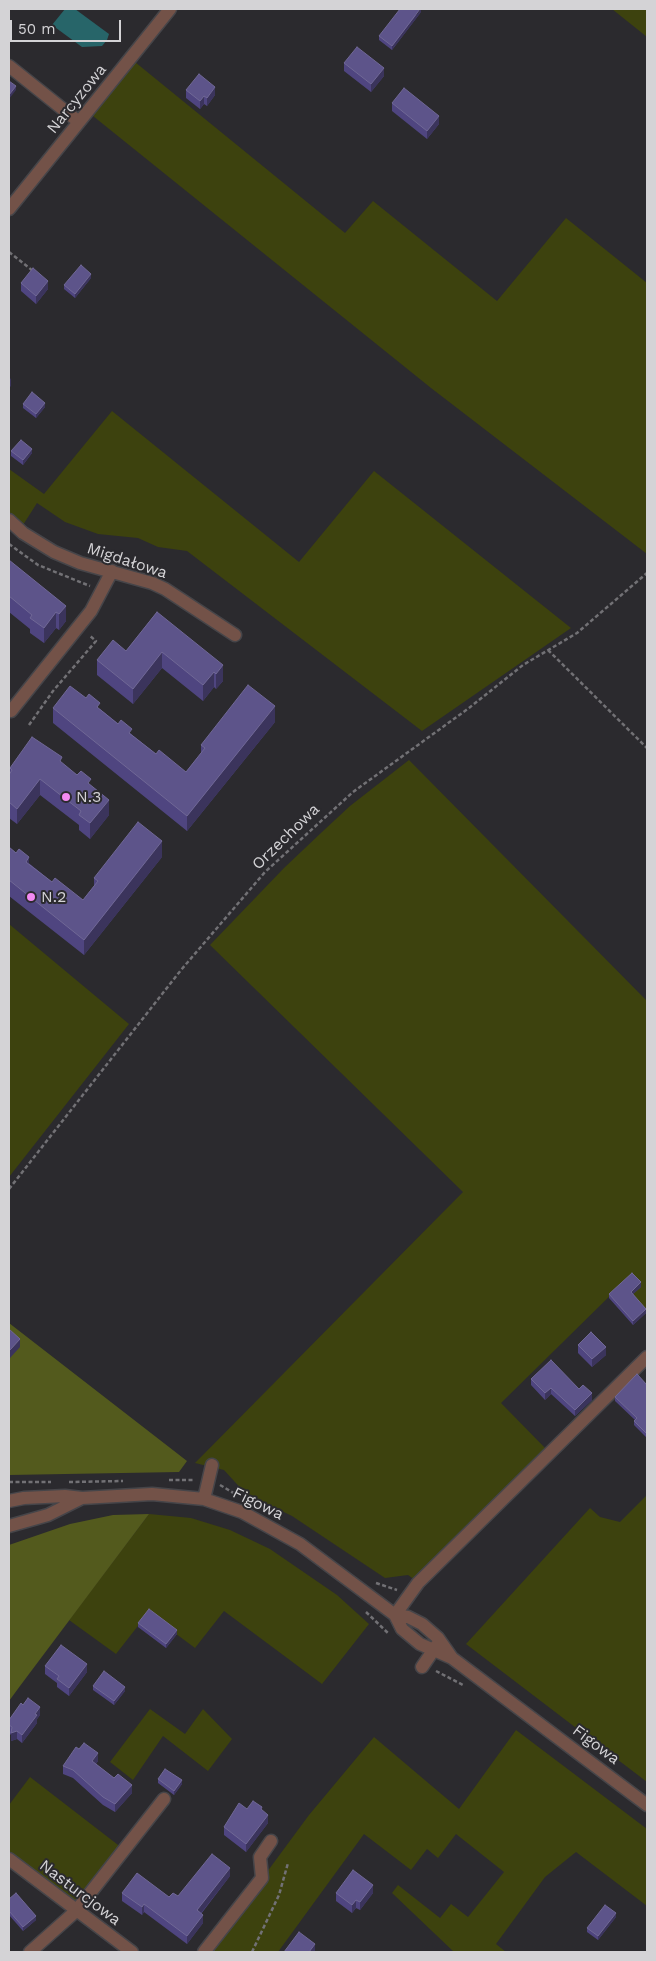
<!DOCTYPE html>
<html>
<head>
<meta charset="utf-8">
<style>
	body { margin:0 }
	#map { position:relative; width:656px; height:1961px; overflow:hidden; background:#2b2a2e; font-family:"Work Sans",sans-serif }
	canvas { display:block }
	.frame { position:absolute; inset:0; border:10px solid #d4d3d6; pointer-events:none }
	.scale { position:absolute; left:10px; top:20px; width:111px; height:22px; box-sizing:border-box; border:2px solid #d4d3d6; border-top:0; padding-left:6px; font-size:15px; line-height:18px; white-space:nowrap; color:#d4d3d6; -webkit-text-stroke:4px #2b2a2e; paint-order:stroke }
</style>
</head>
<body>
<div id="map">
<canvas width="656" height="1961"></canvas>
<div class="frame"></div>
<div class="scale">50 m</div>
</div>
<script>
const g = document.querySelector('canvas').getContext('2d');
g.lineJoin = 'round';
function fillPath(path, color) { g.fillStyle = color; g.fill(path, 'evenodd'); }
const toPath = rows => new Path2D(rows.map(r => 'M' + r).join(''));
function trace(path, color, width, dash) { g.strokeStyle = color; g.lineWidth = width; g.lineCap = dash ? 'butt' : 'round'; g.setLineDash(dash || []); g.stroke(path); }
function label(font, color, halo, rows, align = 'center') {
  g.font = font + ' "Work Sans",sans-serif'; g.lineWidth = 4; g.setLineDash([]); g.textBaseline = 'middle'; g.strokeStyle = halo; g.fillStyle = color; for (const [text, x, y, turn = 0] of rows) {
    g.save(); g.translate(x, y); g.rotate((+turn || 0) * Math.PI / 180); g.textAlign = isNaN(turn) ? turn : align; if (halo) g.strokeText(text, 0, 0); g.fillText(text, 0, 0); g.restore();
  }
}
const green = toPath([
	[612,9,647,9,647,37],
	[135,62,345,233,373,201,497,301,566,218,647,283,647,554,431,388,93,116],
	[112,411,299,562,374,471,571,628,422,731,187,551,158,547,138,538,98,534,65,522,37,503,23,525,9,513,9,469,44,494],
	[409,760,647,1001,647,1310,622,1284,501,1403,547,1450,415,1580,408,1575,385,1578,292,1516,245,1493,224,1470,195,1463,463,1192,210,945,284,868,322,832,350,806],
	[9,924,129,1024,9,1177],
	[647,1495,647,1782,466,1644,590,1508,600,1517,620,1522],
	[149,1514,191,1518,230,1530,270,1549,337,1595,369,1624,322,1684,224,1611,195,1648,148,1613,116,1654,69,1620],
	[150,1709,185,1734,203,1709,232,1739,208,1771,163,1736,133,1780,110,1762],
	[516,1730,647,1829,647,1906,576,1852,545,1877,496,1944,506,1952,454,1952,392,1893,398,1885,440,1918,451,1904,468,1917,504,1872,456,1834,438,1858,427,1849,411,1870,364,1834,278,1952,208,1952,309,1815,374,1737,459,1809],
	[30,1777,122,1848,76,1903,9,1853,9,1805]
]);
const forest = toPath([
	[9,1323,187,1461,179,1472,9,1475],
	[149,1514,20,1686,9,1701,9,1545,70,1524,113,1515]
]);
const water = toPath([
	[65,9,75,9,109,34,107,40,102,46,82,47,52,25]
]);
const path = toPath([
	[9,252,33,271],
	[9,544,38,565,90,586],
	[548,650,647,748],
	[29,725,53,691,96,641,89,635],
	[9,1189,181,970,265,872,353,792,469,708,523,665,577,633,647,573],
	[169,1480,195,1480],
	[9,1482,51,1482],
	[69,1482,123,1481],
	[220,1485,237,1495],
	[376,1583,397,1590],
	[366,1612,389,1634],
	[436,1671,463,1685],
	[252,1952,279,1895,288,1863]
]);
const minor = toPath([
	[9,66,79,122],
	[9,209,170,9],
	[9,520,23,533,54,552,80,563,152,583,165,589,235,635],
	[11,711,91,611,112,571],
	[204,1499,212,1465],
	[9,1501,24,1498,65,1496,82,1498,152,1494,204,1499,242,1512,300,1544,395,1615,402,1629,420,1644,452,1658,647,1805],
	[9,1526,48,1515,82,1498],
	[395,1615,418,1583,647,1357],
	[395,1615,408,1617,422,1624,438,1638,452,1658],
	[422,1667,437,1645],
	[9,1859,132,1952],
	[30,1952,76,1911,164,1799],
	[204,1952,262,1878,260,1857,271,1841]
]);
const wall = toPath([
	[421,12,392,50,379,40,379,36],
	[344,63,384,76,371,92,344,71],
	[186,90,215,95,207,106,204,104,200,109,186,98],
	[392,103,439,124,427,139,392,111],
	[91,278,75,298,64,289,64,285],
	[21,283,48,289,36,304,21,291],
	[23,404,45,407,36,418,23,408],
	[11,451,32,453,23,465,11,456],
	[9,560,66,621,59,630,56,628,44,643,30,633,30,629,9,612],
	[157,612,223,681,216,689,214,687,203,701,162,668,133,704,97,675,97,660,126,651],
	[53,708,100,709,156,754,186,772,201,753,201,745,275,722,187,831,53,723],
	[62,764,91,786,109,815,90,839,79,830,79,825,40,795,17,824,9,818,9,775,10,774,10,768],
	[9,847,52,882,83,900,94,886,94,878,162,857,84,955,9,896],
	[641,1287,633,1294,646,1313,633,1325,609,1298,609,1294],
	[578,1345,606,1355,592,1367,578,1353],
	[531,1379,592,1400,575,1416,551,1394,545,1400,531,1385],
	[647,1385,647,1438,634,1425,634,1421,635,1420,615,1401,615,1397],
	[138,1623,177,1634,166,1648,138,1627],
	[45,1666,87,1672,69,1696,57,1687,57,1683,45,1674],
	[93,1686,125,1691,114,1705,93,1690],
	[40,1715,37,1719,37,1723,22,1743,17,1739,11,1741,11,1735,9,1733,9,1720],
	[98,1761,96,1764,132,1793,115,1812,103,1805,73,1778,63,1774,63,1766],
	[158,1779,182,1784,174,1795,158,1783],
	[247,1809,262,1810,268,1823,246,1852,224,1835,224,1827],
	[230,1876,201,1914,203,1923,187,1944,144,1912,142,1915,122,1901,122,1893,169,1897,178,1896],
	[336,1893,373,1893,360,1910,356,1908,352,1913,336,1901],
	[9,1899,36,1920,23,1931,9,1915],
	[616,1917,598,1940,587,1932,587,1928]
]);
const shadedWall = toPath([
	[421,9,421,12,392,50,392,46],
	[384,68,384,76,371,92,371,84],
	[16,86,16,90,9,99,9,95],
	[215,87,215,95,207,106,207,98],
	[204,96,204,104,200,109,200,101],
	[439,116,439,124,427,139,427,131],
	[91,274,91,278,75,298,75,294],
	[48,281,48,289,36,304,36,296],
	[11,378,11,386,9,388,9,381],
	[45,403,45,407,36,418,36,414],
	[32,449,32,453,23,465,23,460],
	[66,606,66,621,59,630,59,614],
	[56,612,56,628,44,643,44,628],
	[162,652,162,668,133,704,133,689],
	[223,665,223,681,216,689,216,674],
	[214,672,214,687,203,701,203,685],
	[275,706,275,722,187,831,187,816],
	[40,779,40,795,17,824,17,809],
	[109,800,109,815,90,839,90,823],
	[162,841,162,857,84,955,84,940],
	[29,857,29,873,26,862],
	[641,1282,641,1287,631,1296,631,1292],
	[646,1309,646,1313,633,1325,633,1321],
	[20,1339,20,1347,10,1358,10,1350],
	[606,1347,606,1355,592,1367,592,1359],
	[551,1388,551,1394,545,1400,545,1393],
	[592,1393,592,1400,575,1416,575,1410],
	[177,1630,177,1634,166,1648,166,1644],
	[87,1664,87,1672,69,1696,69,1688],
	[125,1687,125,1691,114,1705,114,1701],
	[40,1707,40,1715,37,1719,37,1723,22,1743,22,1735,35,1714],
	[17,1731,17,1739,11,1741,11,1733],
	[98,1753,98,1761,92,1769,92,1761],
	[182,1780,182,1784,174,1795,174,1791],
	[132,1785,132,1793,115,1812,115,1804],
	[268,1815,268,1823,246,1852,246,1844],
	[230,1868,230,1876,197,1918,197,1910],
	[373,1885,373,1893,360,1910,360,1902],
	[356,1900,356,1908,352,1913,352,1905],
	[144,1904,144,1912,142,1915,142,1907],
	[616,1913,616,1917,598,1940,598,1936],
	[203,1915,203,1923,187,1944,187,1936],
	[36,1916,36,1920,23,1931,23,1927],
	[315,1944,315,1952,309,1952]
]);
const building = toPath([
	[400,9,420,9,392,46,379,36,400,9],
	[357,47,384,68,371,84,344,63,357,47],
	[199,74,215,87,207,98,204,96,200,101,186,90,199,74],
	[9,81,16,86,9,95,9,81],
	[404,88,439,116,427,131,392,103,404,88],
	[81,265,91,274,75,294,64,285,81,265],
	[33,268,48,281,36,296,21,283,33,268],
	[32,392,45,403,36,414,23,404,32,392],
	[21,440,32,449,23,460,11,451,21,440],
	[9,560,66,606,59,614,56,612,44,628,30,618,32,615,9,596,9,560],
	[157,612,223,665,216,674,214,672,203,685,162,652,133,689,97,660,113,640,126,651,157,612],
	[248,685,275,706,187,816,53,708,70,686,86,698,89,694,100,703,97,707,118,724,121,720,132,729,129,733,156,754,159,750,186,772,205,748,201,745,248,685],
	[32,737,62,757,60,761,77,775,81,771,91,779,88,783,109,800,90,823,79,815,81,811,40,779,17,809,9,802,9,775,12,770,10,768,32,737],
	[138,822,162,841,84,940,9,880,9,847,16,853,19,849,29,857,26,862,52,882,55,878,83,900,98,881,94,878,138,822],
	[632,1273,641,1282,631,1292,646,1309,633,1321,609,1294,632,1273],
	[9,1329,20,1339,10,1350,9,1349,9,1329],
	[591,1332,606,1347,592,1359,578,1345,591,1332],
	[551,1360,579,1389,583,1385,592,1393,575,1410,551,1388,545,1393,531,1379,551,1360],
	[637,1374,647,1385,647,1434,634,1421,637,1418,615,1397,637,1374],
	[149,1609,177,1630,166,1644,138,1623,149,1609],
	[61,1645,87,1664,69,1688,57,1679,59,1676,45,1666,61,1645],
	[104,1671,125,1687,114,1701,93,1686,104,1671],
	[28,1698,40,1707,35,1714,37,1715,22,1735,17,1731,11,1733,12,1727,9,1725,9,1720,21,1703,23,1705,28,1698],
	[84,1743,98,1753,92,1761,114,1778,118,1774,132,1785,115,1804,103,1797,73,1770,63,1766,76,1747,79,1749,84,1743],
	[165,1769,182,1780,174,1791,158,1779,165,1769],
	[253,1801,262,1807,261,1809,268,1815,246,1844,224,1827,239,1803,247,1809,253,1801],
	[212,1854,230,1868,197,1910,203,1915,187,1936,144,1904,142,1907,122,1893,137,1873,169,1897,173,1893,178,1896,212,1854],
	[353,1870,373,1885,360,1902,356,1900,352,1905,336,1893,353,1870],
	[16,1893,36,1916,23,1927,9,1911,9,1899,16,1893],
	[605,1905,616,1913,598,1936,587,1928,605,1905],
	[299,1932,315,1944,309,1952,284,1952,299,1932]
]);
const markers = [
	[66,797,5,"#f38af2"],
	[31,897,5,"#f38af2"]
];
const streetNames = [
	["Narcyzowa",77,99,-51],
	["Migdałowa",127,561,18],
	["Orzechowa",286,837,-44],
	["Figowa",258,1504,26],
	["Figowa",596,1745,37],
	["Nasturcjowa",80,1893,37]
];
const poiNames = [
	["N.3",76,797],
	["N.2",41,897]
];
fillPath(green, '#3d420e');
fillPath(forest, '#535a1d');
fillPath(water, '#276569');
trace(minor, '#464549', 15);
trace(path, '#727175', 2.5, [4, 2.5]);
trace(minor, '#735248', 12);
fillPath(wall, '#4f4580');
fillPath(shadedWall, '#3b345c');
fillPath(building, '#5d548a');
trace(building, '#706896', 1);
for (const [x, y, r, color] of markers) { const dot = new Path2D(); dot.arc(x, y, r, 0, 2 * Math.PI); g.fillStyle = color; g.fill(dot); trace(dot, '#2b2a2e', 2); }
label('16px', '#d4d3d6', '#2b2a2e', streetNames);
label('16px', '#d4d3d6', '#2b2a2e', poiNames, 'left');
</script>
</body>
</html>
